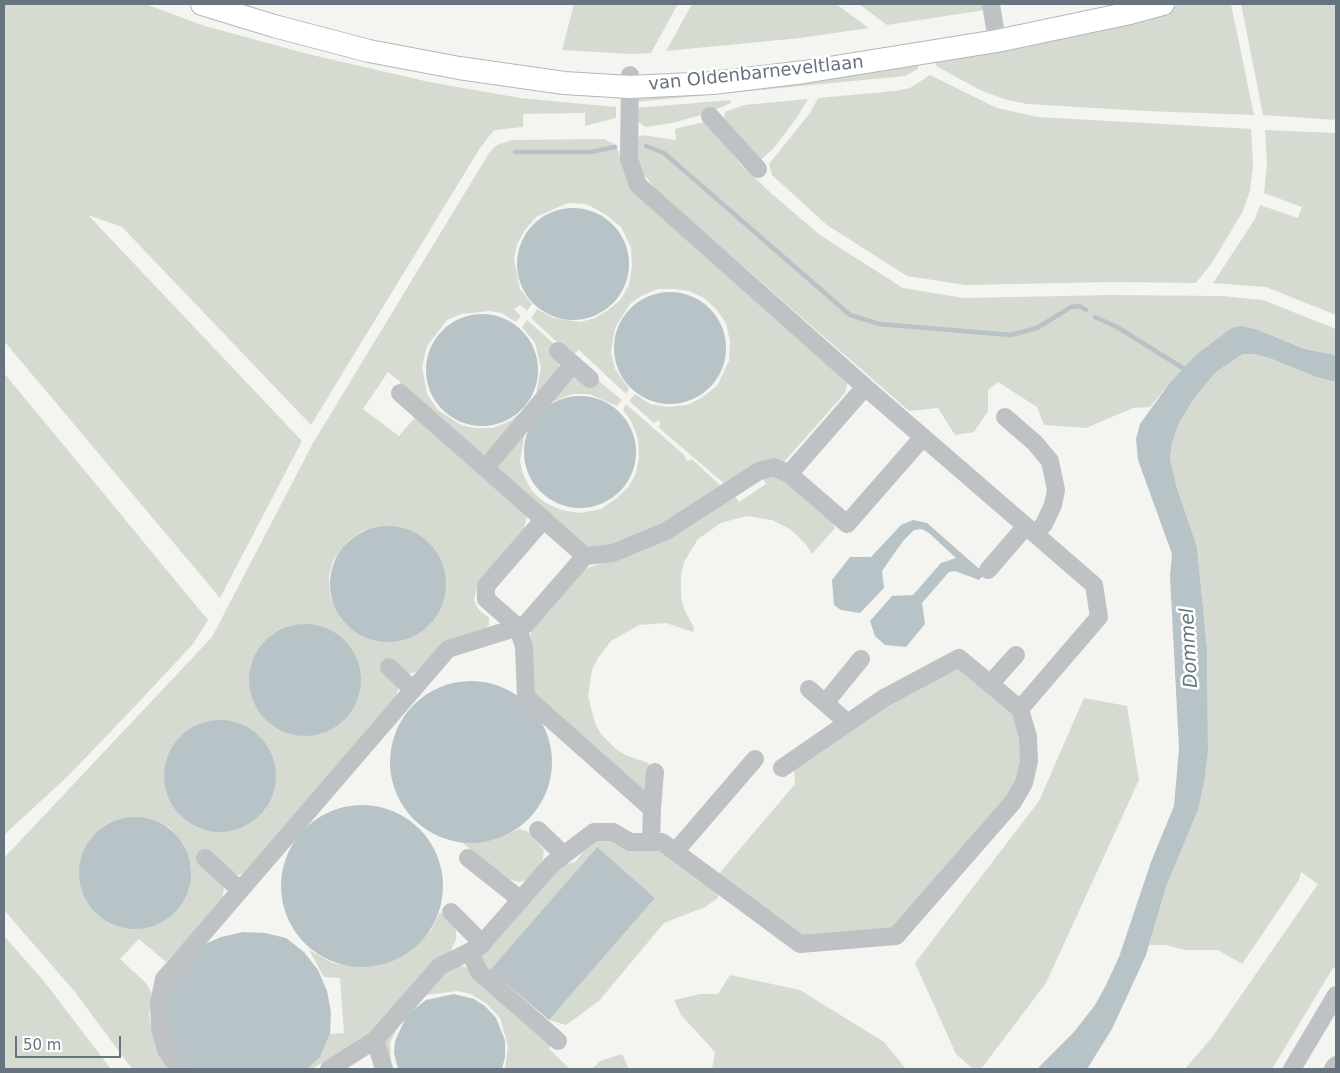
<!DOCTYPE html>
<html>
<head>
<meta charset="utf-8">
<style>
	body { margin:0 }
	#map { position:relative; width:1340px; height:1073px; overflow:hidden; background:#f4f4f1; font-family:"DejaVu Sans",sans-serif }
	canvas { display:block }
	.frame { position:absolute; inset:0; border:5px solid #66747f; pointer-events:none }
	.scale { position:absolute; left:15px; top:1036px; width:106px; height:22px; box-sizing:border-box; border:2px solid #66747f; border-top:0; padding-left:6px; font-size:15px; line-height:18px; white-space:nowrap; color:#66747f; -webkit-text-stroke:4px #fff; paint-order:stroke }
</style>
</head>
<body>
<div id="map">
<canvas width="1340" height="1073"></canvas>
<div class="frame"></div>
<div class="scale">50 m</div>
</div>
<script>
const g = document.querySelector('canvas').getContext('2d');
g.lineJoin = 'round';
function fillPath(path, color) { g.fillStyle = color; g.fill(path, 'evenodd'); }
const toPath = rows => new Path2D(rows.map(r => 'M' + r).join(''));
function trace(path, color, width, dash) { g.strokeStyle = color; g.lineWidth = width; g.lineCap = dash ? 'butt' : 'round'; g.setLineDash(dash || []); g.stroke(path); }
function label(font, color, halo, rows, align = 'center') {
  g.font = font + ' "DejaVu Sans",sans-serif'; g.lineWidth = 5; g.setLineDash([]); g.textBaseline = 'middle'; g.strokeStyle = halo; g.fillStyle = color; for (const [text, x, y, turn = 0] of rows) {
    g.save(); g.translate(x, y); g.rotate((+turn || 0) * Math.PI / 180); g.textAlign = isNaN(turn) ? turn : align; if (halo) g.strokeText(text, 0, 0); g.fillText(text, 0, 0); g.restore();
  }
}
const green = toPath([
	[4,4,145,4,205,26,308,54,429,82,520,98,616,107,616,118,585,126,585,113,523,114,523,127,494,130,480,148,311,425,122,227,88,215,302,441,220,598,4,341],
	[574,4,678,4,651,53,632,54,562,50],
	[692,4,836,4,869,28,800,38,666,51],
	[859,4,984,4,985,10,887,25],
	[1182,4,1231,4,1254,115,1146,111,1027,104,1004,99,980,90,936,66,934,55,1132,18],
	[1241,4,1336,4,1336,120,1263,115],
	[919,57,918,69,905,76,636,102,646,91],
	[930,75,997,108,1038,117,1251,129,1253,165,1250,191,1242,213,1211,264,1196,283,1112,282,965,285,907,276,827,225,772,175,769,164,810,113,818,98,895,91,910,88],
	[808,99,796,119,773,149,757,163,724,121,725,112,744,105],
	[731,100,731,103,705,114,672,123,645,127,636,120,636,108],
	[707,121,741,165,772,194,820,235,903,288,964,298,1112,295,1222,296,1263,300,1336,329,1336,355,1306,349,1258,330,1169,384,1150,407,1133,408,1086,428,1044,425,1037,407,998,382,988,390,988,411,974,432,955,435,938,408,909,411,657,191,636,165,637,138,642,135,676,140,675,129],
	[1265,130,1336,133,1336,315,1266,287,1213,283,1255,219,1260,205,1298,218,1302,207,1264,193,1267,165],
	[604,139,616,145,631,187,637,196,848,380,845,393,784,462,767,460,727,486,658,427,661,424,658,420,654,423,629,401,635,394,650,404,668,407,687,405,701,398,717,386,729,361,730,342,726,323,716,309,704,298,689,291,675,289,658,289,641,296,630,304,615,328,611,352,615,369,629,389,626,394,579,350,572,356,531,318,537,309,553,318,580,322,595,318,608,310,621,299,629,285,632,266,631,247,621,227,605,214,586,204,568,203,536,217,525,230,517,244,514,259,520,289,532,304,527,311,520,305,514,309,521,316,516,322,501,313,490,311,461,314,447,320,427,346,422,367,427,394,438,410,461,425,474,428,493,428,510,421,526,408,536,394,541,368,535,343,522,327,527,320,554,344,550,349,557,357,559,363,558,376,490,455,479,454,472,449,408,394,399,381,388,372,363,409,399,436,418,414,522,504,527,516,524,530,478,584,474,600,479,610,489,618,489,625,482,631,442,645,422,670,409,674,400,672,386,662,384,664,386,669,395,677,399,686,395,700,249,871,240,875,230,873,220,867,205,852,199,858,221,879,224,888,222,902,166,962,139,939,120,959,146,983,152,994,149,1015,153,1036,168,1069,132,1069,75,992,4,910,4,858,212,637,313,443,489,153,497,145,512,140],
	[390,526,414,532,430,545,438,556,444,570,446,586,443,602,431,623,408,638,385,641,370,639,353,630,342,620,330,596,329,576,333,561,350,539,362,531],
	[301,625,317,626,339,636,353,652,361,675,359,696,354,707,344,720,323,733,307,736,287,733,266,720,254,704,249,684,252,663,261,645,273,634],
	[216,720,240,724,258,735,268,748,276,771,273,794,265,810,246,826,223,832,198,828,184,819,170,799,165,780,167,759,177,741,193,728],
	[131,817,147,818,170,828,183,844,191,867,189,888,179,907,161,922,141,928,117,925,96,913,83,892,79,876,81,859,92,837,107,824],
	[1243,354,1254,354,1272,359,1316,377,1336,382,1336,969,1333,968,1272,1069,1185,1069,1213,1036,1318,884,1301,872,1299,880,1242,964,1218,950,1185,950,1166,945,1149,945,1166,887,1198,810,1208,752,1207,648,1197,547,1177,488,1170,459,1172,443,1179,423,1195,397,1216,372],
	[4,373,208,620,193,644,137,704,69,775,4,835],
	[572,375,580,375,590,383,595,378,622,400,617,406,589,394,572,394,543,406,535,417,525,431,520,461,523,474,532,491,544,502,561,510,580,513,601,509,617,498,629,486,636,473,639,458,638,439,631,421,623,410,626,404,684,455,687,461,692,459,723,488,664,526,617,546,604,549,588,546,575,538,500,473,496,462,564,381],
	[778,473,832,520,835,528,812,554,805,543,790,529,772,520,746,516,721,523,698,539,684,562,681,576,681,597,684,609,694,628,693,632,666,623,639,625,611,641,598,658,592,670,588,696,595,723,601,734,617,750,628,756,649,763,649,790,645,796,530,694,531,630,585,569,608,561,733,494,739,502,766,484,761,476],
	[960,667,1011,712,1018,726,1023,750,1013,791,891,929,799,937,717,876,795,784,794,765,887,702],
	[1084,698,1127,706,1139,780,1046,983,981,1069,973,1069,956,1054,915,963,1039,801],
	[519,829,527,831,544,850,542,865,528,880,518,882,505,878,463,843,493,840],
	[604,835,661,848,718,890,718,898,705,907,664,923,599,1001,566,1025,549,1020,655,898,596,848,490,970,483,965,482,956,484,947,556,867,575,862,593,840],
	[440,912,456,926,456,940,450,952,371,1034,312,1069,307,1069,320,1057,330,1034,344,1033,340,978,324,977,309,950,333,963,359,967,389,962,430,932],
	[4,936,43,980,111,1069,4,1069],
	[454,964,469,968,552,1042,549,1049,570,1069,505,1069,508,1046,500,1018,487,1004,471,994,457,991,427,995,415,1002,404,1014,390,1043,391,1063,394,1069,388,1069,384,1044,387,1034,404,1014,444,968],
	[730,975,800,990,884,1042,906,1069,712,1069,715,1052,681,1015,674,1000,700,994,718,994],
	[622,1054,629,1069,592,1069,600,1061]
]);
const water = toPath([
	'517 264a56 56 0 1 1 112 0a56 56 0 1 1-112 0Z',
	'614 348a56 56 0 1 1 112 0a56 56 0 1 1-112 0Z',
	'426 370a56 56 0 1 1 112 0a56 56 0 1 1-112 0Z',
	[1241,326,1258,330,1305,349,1336,355,1336,382,1316,377,1272,359,1254,354,1243,354,1216,372,1195,397,1179,423,1172,443,1170,459,1177,488,1197,547,1207,648,1208,752,1204,782,1198,810,1166,887,1146,955,1112,1029,1087,1069,1037,1069,1074,1032,1095,1005,1106,985,1119,957,1151,862,1174,806,1179,749,1170,576,1172,554,1138,460,1136,439,1140,424,1169,384,1197,354,1232,328],
	'524 452a56 56 0 1 1 112 0a56 56 0 1 1-112 0Z',
	[913,520,927,523,985,574,979,580,955,571,949,572,922,603,925,624,906,647,885,645,875,636,870,621,892,596,913,595,941,563,956,558,929,533,922,529,914,530,903,541,882,571,884,588,860,613,841,610,834,605,832,580,850,557,871,557,901,525],
	'330 584a58 58 0 1 1 116 0a58 58 0 1 1-116 0Z',
	'249 680a56 56 0 1 1 112 0a56 56 0 1 1-112 0Z',
	'390 762a81 81 0 1 1 162 0a81 81 0 1 1-162 0Z',
	'164 776a56 56 0 1 1 112 0a56 56 0 1 1-112 0Z',
	'281 886a81 81 0 1 1 162 0a81 81 0 1 1-162 0Z',
	'79 873a56 56 0 1 1 112 0a56 56 0 1 1-112 0Z',
	[597,847,655,898,549,1020,490,970],
	[243,932,265,933,286,938,304,952,318,970,327,991,331,1012,330,1034,320,1057,307,1069,190,1069,184,1065,173,1047,166,1026,166,1003,172,981,201,946,221,937],
	[454,994,474,999,485,1006,496,1018,505,1040,505,1057,502,1069,398,1069,394,1053,395,1041,407,1015,426,1000]
]);
const stream = toPath([
	[646,146,664,153,850,315,879,324,1011,335,1037,328,1071,307,1079,306,1086,310],
	[515,152,591,152,615,147],
	[1095,317,1117,327,1186,370]
]);
const minor = toPath([
	[991,4,997,41],
	[630,75,629,159,638,185,865,387,789,474],
	[710,116,758,169],
	[558,351,590,379],
	[400,393,585,556,613,553,666,531,759,471,774,467,789,474,847,524,923,437],
	[1005,417,1035,443,1050,461,1056,490,1053,505,1044,524,1036,534],
	[486,467,573,364],
	[544,519,486,586,486,599,518,627,524,647,526,697,652,809,651,842],
	[988,570,1026,526],
	[389,667,413,690],
	[990,684,1016,655],
	[809,689,848,723],
	[825,703,861,659],
	[782,768,884,698,959,658,1020,709,1099,617,1094,585,865,387],
	[652,809,655,772],
	[538,830,564,855],
	[675,852,755,759],
	[205,858,240,890],
	[468,858,521,900],
	[451,912,483,944],
	[470,952,479,972,558,1041],
	[375,1040,384,1069],
	[179,1069,166,1050,160,1028,159,1003,164,979,448,649,525,625,585,556],
	[329,1069,375,1040,440,966,479,947,552,864,594,832,613,832,630,842,662,842,800,944,896,936,1013,802,1024,783,1029,761,1028,737,1020,709],
	[1292,1069,1336,995],
	[1333,1069,1336,1065]
]);
const major = toPath([
	[202,4,274,26,369,51,459,68,564,83,630,87,713,83,804,72,997,41,1130,13,1163,4]
]);
const streetNames = [
	["van Oldenbarneveltlaan",756,74,-6]
];
const waterNames = [
	["Dommel",1190,648,-93]
];
fillPath(green, '#d6dbd2');
fillPath(water, '#b8c3c7');
trace(stream, '#b8c3c7', 4.5);
trace(major, '#b4b7ba', 24);
trace(minor, '#bec2c5', 18);
trace(major, '#fff', 22);
label('18px', '#66747f', '#fff', streetNames);
label('italic 19px', '#62767d', '#fff', waterNames);
</script>
</body>
</html>
